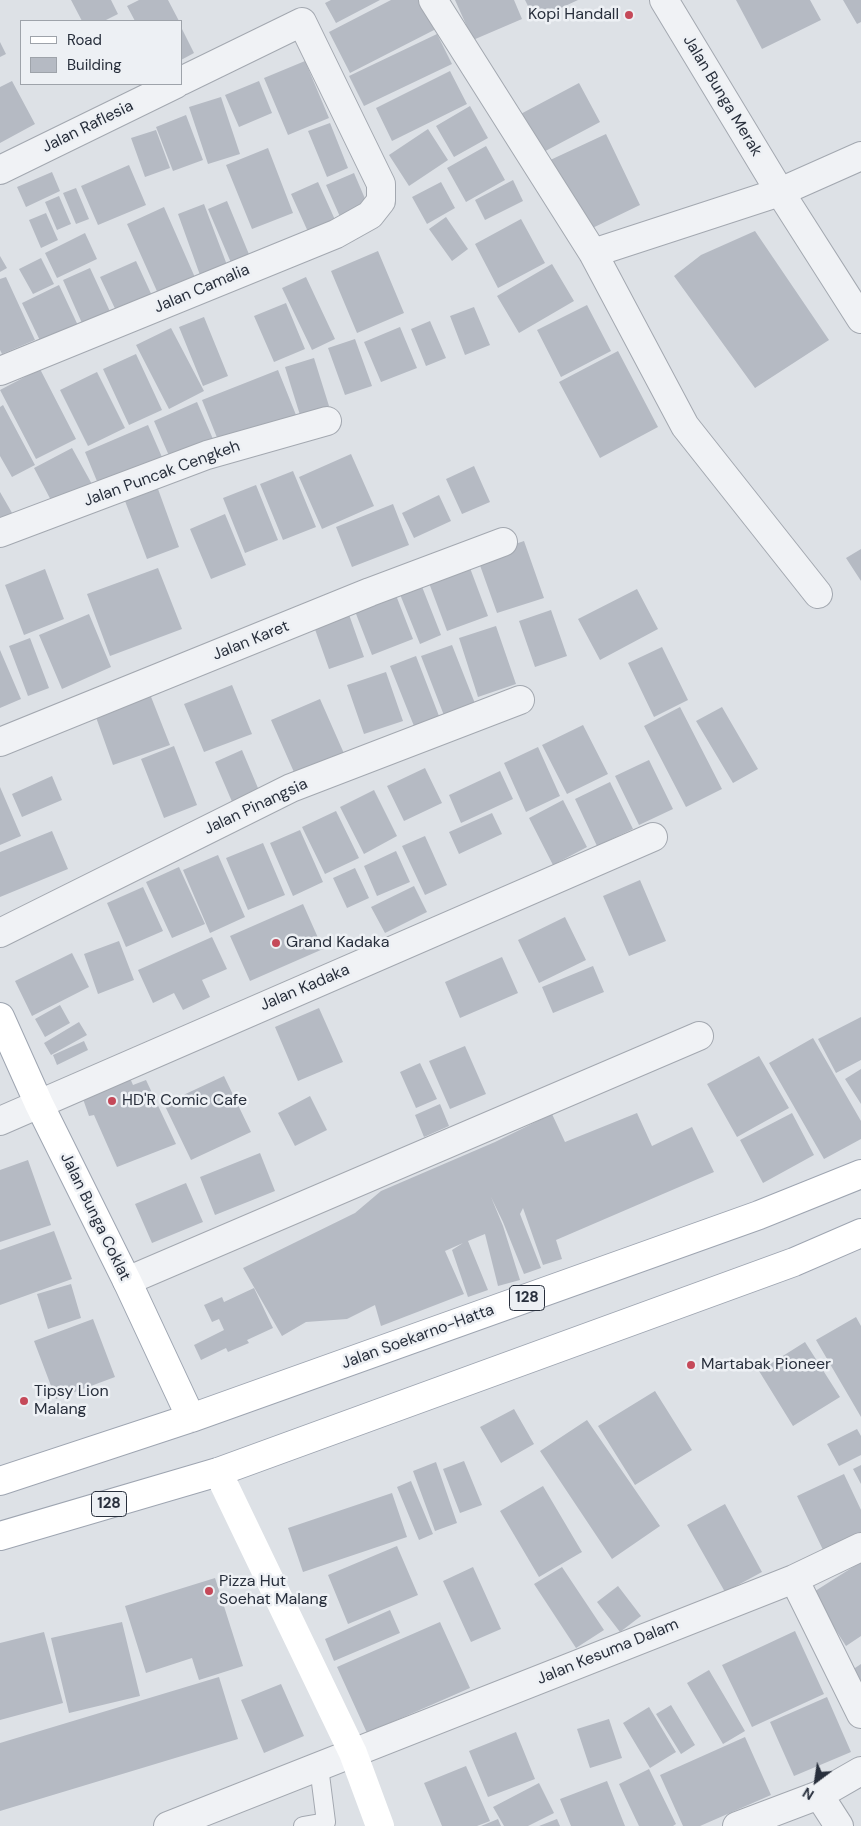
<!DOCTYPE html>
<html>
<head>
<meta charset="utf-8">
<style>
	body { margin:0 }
	#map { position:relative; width:861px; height:1826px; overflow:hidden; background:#dde1e6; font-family:"DM Sans",sans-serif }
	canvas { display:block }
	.legend { position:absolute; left:20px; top:20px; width:162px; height:65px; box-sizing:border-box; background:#edf0f4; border:1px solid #9ea3aa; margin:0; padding:6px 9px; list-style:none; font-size:15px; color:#282f3c }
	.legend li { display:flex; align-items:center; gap:10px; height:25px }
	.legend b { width:25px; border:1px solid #9ea3aa }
	.north { position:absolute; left:791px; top:1756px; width:50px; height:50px; -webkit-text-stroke:4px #edf0f4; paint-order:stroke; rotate:211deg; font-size:14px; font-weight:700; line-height:20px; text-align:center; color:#282f3c }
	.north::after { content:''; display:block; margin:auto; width:18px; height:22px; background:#282f3c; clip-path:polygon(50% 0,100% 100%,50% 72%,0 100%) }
</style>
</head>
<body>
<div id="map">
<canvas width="861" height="1826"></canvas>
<ul class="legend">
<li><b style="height:6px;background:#fff"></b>Road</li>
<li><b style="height:14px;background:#b5bac3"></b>Building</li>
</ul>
<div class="north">N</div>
</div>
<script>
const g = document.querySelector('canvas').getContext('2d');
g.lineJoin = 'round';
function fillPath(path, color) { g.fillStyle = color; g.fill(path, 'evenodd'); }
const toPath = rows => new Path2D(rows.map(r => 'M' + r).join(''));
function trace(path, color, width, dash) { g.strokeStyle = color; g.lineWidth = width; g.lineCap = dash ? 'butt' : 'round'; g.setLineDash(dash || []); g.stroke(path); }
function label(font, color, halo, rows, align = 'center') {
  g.font = font + ' "DM Sans",sans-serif'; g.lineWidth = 5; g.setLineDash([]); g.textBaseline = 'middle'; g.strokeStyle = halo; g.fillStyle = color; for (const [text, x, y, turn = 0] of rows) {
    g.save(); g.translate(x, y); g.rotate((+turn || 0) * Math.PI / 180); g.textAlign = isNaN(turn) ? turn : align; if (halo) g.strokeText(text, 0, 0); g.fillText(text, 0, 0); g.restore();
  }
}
const building = toPath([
	[71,0,111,0,118,14,104,21,82,21],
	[139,0,168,0,179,21,135,21,127,6],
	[331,0,380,0,336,23,325,3],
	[391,0,422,0,436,29,350,73,329,32],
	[455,0,514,0,522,19,473,40],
	[525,0,578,0,535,20],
	[736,0,810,0,821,20,762,49],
	[843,0,861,0,861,22,857,24],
	[181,27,194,53,181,60],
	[437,34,452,64,364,106,349,76],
	[0,42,6,54,0,57],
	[305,61,329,118,288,135,264,78],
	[450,71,467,104,392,141,376,108],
	[12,81,35,124,0,143,0,87],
	[259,81,272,113,239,127,225,95],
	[579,83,600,122,536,156,515,117],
	[221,97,240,154,208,164,189,107],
	[470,106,488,138,454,157,436,126],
	[186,115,203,160,173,171,156,127],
	[330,123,348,168,327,177,308,131],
	[428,129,448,160,409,186,389,155],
	[156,130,170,168,145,177,131,138],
	[606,134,640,205,580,234,546,162],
	[486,146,505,180,466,202,447,168],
	[268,148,293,213,252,229,226,165],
	[129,165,146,205,98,225,81,186],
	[52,172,60,191,26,207,17,187],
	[354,173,369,208,341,219,326,185],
	[513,180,523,201,485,220,475,200],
	[318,182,336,222,309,234,291,194],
	[441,182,455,208,427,224,412,197],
	[76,188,89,219,76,224,63,193],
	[59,196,71,224,57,230,45,202],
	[227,201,253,264,235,272,208,209],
	[204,204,227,265,200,275,178,214],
	[164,207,197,282,160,298,127,224],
	[46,213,58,240,41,248,29,220],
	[446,217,468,249,452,261,429,229],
	[521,219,545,263,498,288,475,244],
	[755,231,829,340,755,388,674,276,701,255],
	[85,233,97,259,57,278,45,253],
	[378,251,404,313,357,333,331,271],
	[0,256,7,268,0,272],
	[41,258,54,284,33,294,19,269],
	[136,261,154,300,119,317,100,277],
	[552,264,574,301,519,333,497,296],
	[90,268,113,318,85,330,63,280],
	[6,277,35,340,2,354,0,350,0,279],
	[306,277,335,339,312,350,282,288],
	[59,285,82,334,45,351,22,303],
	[286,303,305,349,274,362,254,316],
	[587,305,611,351,561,377,537,330],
	[474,307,490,345,465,355,450,316],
	[204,317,228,376,203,386,179,327],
	[430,321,446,358,426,366,411,329],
	[400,327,417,368,381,382,364,342],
	[171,328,204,391,169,409,136,345],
	[355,339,372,386,345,395,328,348],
	[618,351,658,427,600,458,559,382],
	[136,354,162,410,129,425,103,369],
	[314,358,329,406,300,415,285,367],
	[40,369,76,439,36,459,0,390],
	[278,370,296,415,220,445,202,400],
	[97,372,125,428,88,446,60,390],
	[197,402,216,446,173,465,154,421],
	[3,405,35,465,12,477,0,456,0,407],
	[148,425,165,464,101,491,85,452],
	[72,448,93,486,54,506,34,468],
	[351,454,374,506,322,529,299,477],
	[474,466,490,502,462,514,446,479],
	[293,471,316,527,283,540,260,484],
	[256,485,278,540,245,553,223,498],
	[158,489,179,547,147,559,125,501],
	[0,492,15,518,0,526],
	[439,495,451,521,414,538,402,513],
	[393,504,409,545,352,567,336,527],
	[225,514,246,565,211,579,190,529],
	[524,541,544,598,497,613,477,557],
	[861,549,861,581,846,558],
	[467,560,488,616,447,631,426,575],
	[158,568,182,629,110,656,87,594],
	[45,569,64,619,24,635,5,585],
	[419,579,441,635,420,644,397,587],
	[392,585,413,639,372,655,351,601],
	[637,589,658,629,600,660,578,619],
	[346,606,364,657,329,669,311,618],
	[551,610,567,656,535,667,519,621],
	[89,614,111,667,62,689,39,635],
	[496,626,516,684,478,697,459,638],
	[30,638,49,688,28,696,9,646],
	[452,645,476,706,445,718,421,656],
	[662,647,688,700,654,717,628,663],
	[0,650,21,699,0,708],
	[416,656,439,716,414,726,390,666],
	[386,672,403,721,364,734,347,685],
	[146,684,170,745,113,765,92,706],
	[232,685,252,734,204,752,184,704],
	[320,699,346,758,297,779,271,720],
	[680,707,722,789,686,807,644,726],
	[722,707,758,769,733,783,696,721],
	[583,725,608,774,567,794,542,745],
	[174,746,197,805,164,818,141,759],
	[538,747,560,796,526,812,504,763],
	[242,750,263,800,236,811,215,762],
	[649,760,673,809,639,825,615,776],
	[425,768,442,803,404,821,387,786],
	[500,771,513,799,461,823,449,795],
	[52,776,62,800,22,817,12,794],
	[610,782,633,829,597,846,575,799],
	[0,787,21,836,0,845],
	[374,790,397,836,364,854,340,807],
	[563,800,587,847,553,865,529,818],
	[336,811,359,858,325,874,302,827],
	[492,813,502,834,459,854,449,832],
	[300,830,323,882,293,896,270,843],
	[52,831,68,869,0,897,0,852],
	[425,836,447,885,425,895,402,846],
	[263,843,285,895,248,910,226,858],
	[396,851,410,882,377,896,364,866],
	[218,855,245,917,210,933,183,870],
	[179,867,205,924,172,938,146,882],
	[355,868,369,898,347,908,333,878],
	[640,880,666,941,629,956,603,896],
	[414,886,427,912,385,933,371,907],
	[143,887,163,931,126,947,107,903],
	[303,904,323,949,250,981,230,936],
	[565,917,586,960,539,983,518,940],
	[212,937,227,969,202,980,210,997,183,1010,174,993,153,1003,138,970],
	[119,941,134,980,98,994,84,954],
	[72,953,89,987,32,1016,15,981],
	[502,957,518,993,460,1018,445,982],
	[593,966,604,992,553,1013,542,987],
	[60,1005,70,1023,45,1037,35,1019],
	[319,1008,343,1062,298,1081,275,1027],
	[861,1017,861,1060,836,1073,818,1039],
	[79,1022,87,1035,51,1055,44,1043],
	[813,1038,861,1121,861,1139,824,1159,769,1063],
	[84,1041,88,1050,57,1065,53,1055],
	[465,1046,486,1094,450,1109,429,1061],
	[759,1056,789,1108,737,1137,707,1084],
	[420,1063,437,1099,416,1108,400,1072],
	[861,1069,861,1104,845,1079],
	[224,1076,251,1132,191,1160,164,1104],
	[130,1078,133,1085,146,1080,176,1144,117,1167,94,1115,89,1116,83,1099],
	[310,1096,327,1130,295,1146,278,1113],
	[440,1104,449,1126,424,1137,415,1115],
	[637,1113,652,1146,692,1127,714,1172,556,1240,562,1259,543,1265,523,1208,520,1214,541,1268,524,1274,503,1222,491,1197,503,1226,520,1280,498,1286,485,1234,468,1241,488,1290,468,1297,452,1250,463,1243,445,1251,464,1294,381,1326,375,1305,347,1319,306,1322,282,1336,243,1268,355,1213,381,1191,495,1142,552,1114,565,1142],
	[792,1113,814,1155,763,1183,740,1140],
	[260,1153,275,1191,215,1215,200,1177],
	[28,1160,51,1225,0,1242,0,1170],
	[186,1183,203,1222,152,1243,135,1204],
	[54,1231,72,1279,0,1305,0,1250],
	[71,1284,81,1318,48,1329,37,1294],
	[254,1288,273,1328,247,1340,249,1343,228,1352,226,1348,201,1360,194,1345,224,1330,219,1319,212,1322,204,1305,222,1297,224,1302],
	[856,1317,861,1326,861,1417,816,1340],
	[93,1319,115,1377,56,1399,34,1341],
	[805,1342,840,1397,793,1426,759,1371],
	[655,1391,692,1450,635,1485,598,1426],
	[514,1409,534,1444,501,1463,480,1427],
	[587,1420,660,1526,612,1559,540,1451],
	[857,1429,861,1436,861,1455,839,1466,827,1444],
	[464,1461,482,1505,460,1513,443,1469],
	[436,1462,457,1523,435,1531,413,1471],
	[861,1465,861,1484,853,1469],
	[844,1474,861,1510,861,1538,825,1554,797,1496],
	[411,1481,433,1534,419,1540,397,1487],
	[543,1486,582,1552,539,1577,500,1511],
	[392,1493,407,1537,303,1572,288,1528],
	[725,1504,762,1572,725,1592,687,1525],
	[397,1546,418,1595,348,1624,328,1575],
	[861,1562,861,1636,846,1646,812,1593],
	[473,1567,501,1629,471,1642,443,1581],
	[562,1567,604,1630,576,1648,534,1584],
	[215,1578,243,1666,199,1680,192,1658,146,1673,125,1606],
	[618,1586,641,1616,620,1632,597,1602],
	[390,1610,400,1633,334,1661,325,1639],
	[122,1622,140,1696,69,1713,51,1638],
	[440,1622,470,1688,367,1733,337,1667],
	[795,1631,824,1694,752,1727,722,1665],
	[44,1632,63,1703,0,1720,0,1643],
	[861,1664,861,1691,849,1672],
	[709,1670,745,1731,723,1744,687,1683],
	[219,1677,238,1739,0,1811,0,1743],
	[281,1684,304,1736,264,1753,241,1700],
	[827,1697,851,1752,794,1776,770,1722],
	[671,1705,695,1745,681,1754,656,1714],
	[649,1707,676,1752,650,1768,623,1723],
	[609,1719,622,1758,590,1768,577,1729],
	[516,1732,535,1779,488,1797,469,1751],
	[745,1737,771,1795,700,1826,683,1826,660,1775],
	[466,1766,490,1821,477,1826,442,1826,424,1783],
	[649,1769,676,1824,673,1826,639,1826,619,1784],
	[607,1781,625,1826,571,1826,560,1799],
	[539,1783,554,1813,528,1826,504,1826,493,1807],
	[498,1819,501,1826,481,1826],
	[557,1819,560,1826,539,1826]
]);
const lane = toPath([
	[303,1826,326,1822,319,1767]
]);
const street = toPath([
	[433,0,593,253,685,426,818,594],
	[664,0,780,192,861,319],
	[0,170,176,84],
	[593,253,780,192,861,156],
	[0,371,336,234,370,215,381,201,381,184,302,22,181,81],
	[0,533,207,455,327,421],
	[0,742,370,592,503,542],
	[0,933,291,788,520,700],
	[0,1121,653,837],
	[127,1281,699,1036],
	[794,1579,861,1714],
	[819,1795,839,1826],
	[168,1826,794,1579,861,1547],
	[737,1826,819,1795,861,1771]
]);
const secondary = toPath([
	[218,1472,353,1753,380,1826]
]);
const primary = toPath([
	[0,1017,39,1104,127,1281,191,1418],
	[0,1481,191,1418,759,1215,861,1174],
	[0,1536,218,1472,794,1262,861,1233]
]);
const markers = [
	[629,15,5,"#c54959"],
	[276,943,5,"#c54959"],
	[112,1101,5,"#c54959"],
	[691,1365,5,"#c54959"],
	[24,1401,5,"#c54959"],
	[209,1591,5,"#c54959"]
];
const shields = [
	[527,1298,35],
	[109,1504,35]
];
const shieldNames = [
	["128",527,1298],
	["128",109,1504]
];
const poiNames = [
	["Kopi Handall",619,15,"right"],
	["Grand Kadaka",286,943],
	["HD'R Comic Cafe",122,1101],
	["Martabak Pioneer",701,1365],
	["Tipsy Lion",34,1392],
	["Malang",34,1410],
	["Pizza Hut",219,1582],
	["Soehat Malang",219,1600]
];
const streetNames = [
	["Jalan Bunga Merak",722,96,59],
	["Jalan Raflesia",88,127,-26],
	["Jalan Camalia",202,289,-23],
	["Jalan Puncak Cengkeh",162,474,-20],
	["Jalan Karet",251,641,-22],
	["Jalan Pinangsia",256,807,-25],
	["Jalan Kadaka",305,988,-23],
	["Jalan Bunga Coklat",95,1217,64],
	["Jalan Soekarno-Hatta",418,1337,-20],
	["Jalan Kesuma Dalam",608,1652,-22]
];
fillPath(building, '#b5bac3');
trace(lane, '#a3a8b0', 20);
trace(street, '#a3a8b0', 30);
trace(primary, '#9ea5b1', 30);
trace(lane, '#f0f2f5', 18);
trace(street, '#f0f2f5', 28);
trace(secondary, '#fff', 28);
trace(primary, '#fff', 28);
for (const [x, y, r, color] of markers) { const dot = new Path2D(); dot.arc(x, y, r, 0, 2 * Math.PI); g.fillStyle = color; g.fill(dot); trace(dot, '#edf0f4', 2); }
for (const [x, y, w] of shields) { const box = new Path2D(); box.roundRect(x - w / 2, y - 12.5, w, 25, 4); g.fillStyle = '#edf0f4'; g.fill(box); trace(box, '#282f3c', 1); }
label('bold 15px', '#282f3c', null, shieldNames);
label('16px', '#282f3c', '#edf0f4', poiNames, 'left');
label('16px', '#282f3c', '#edf0f4', streetNames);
</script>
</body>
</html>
